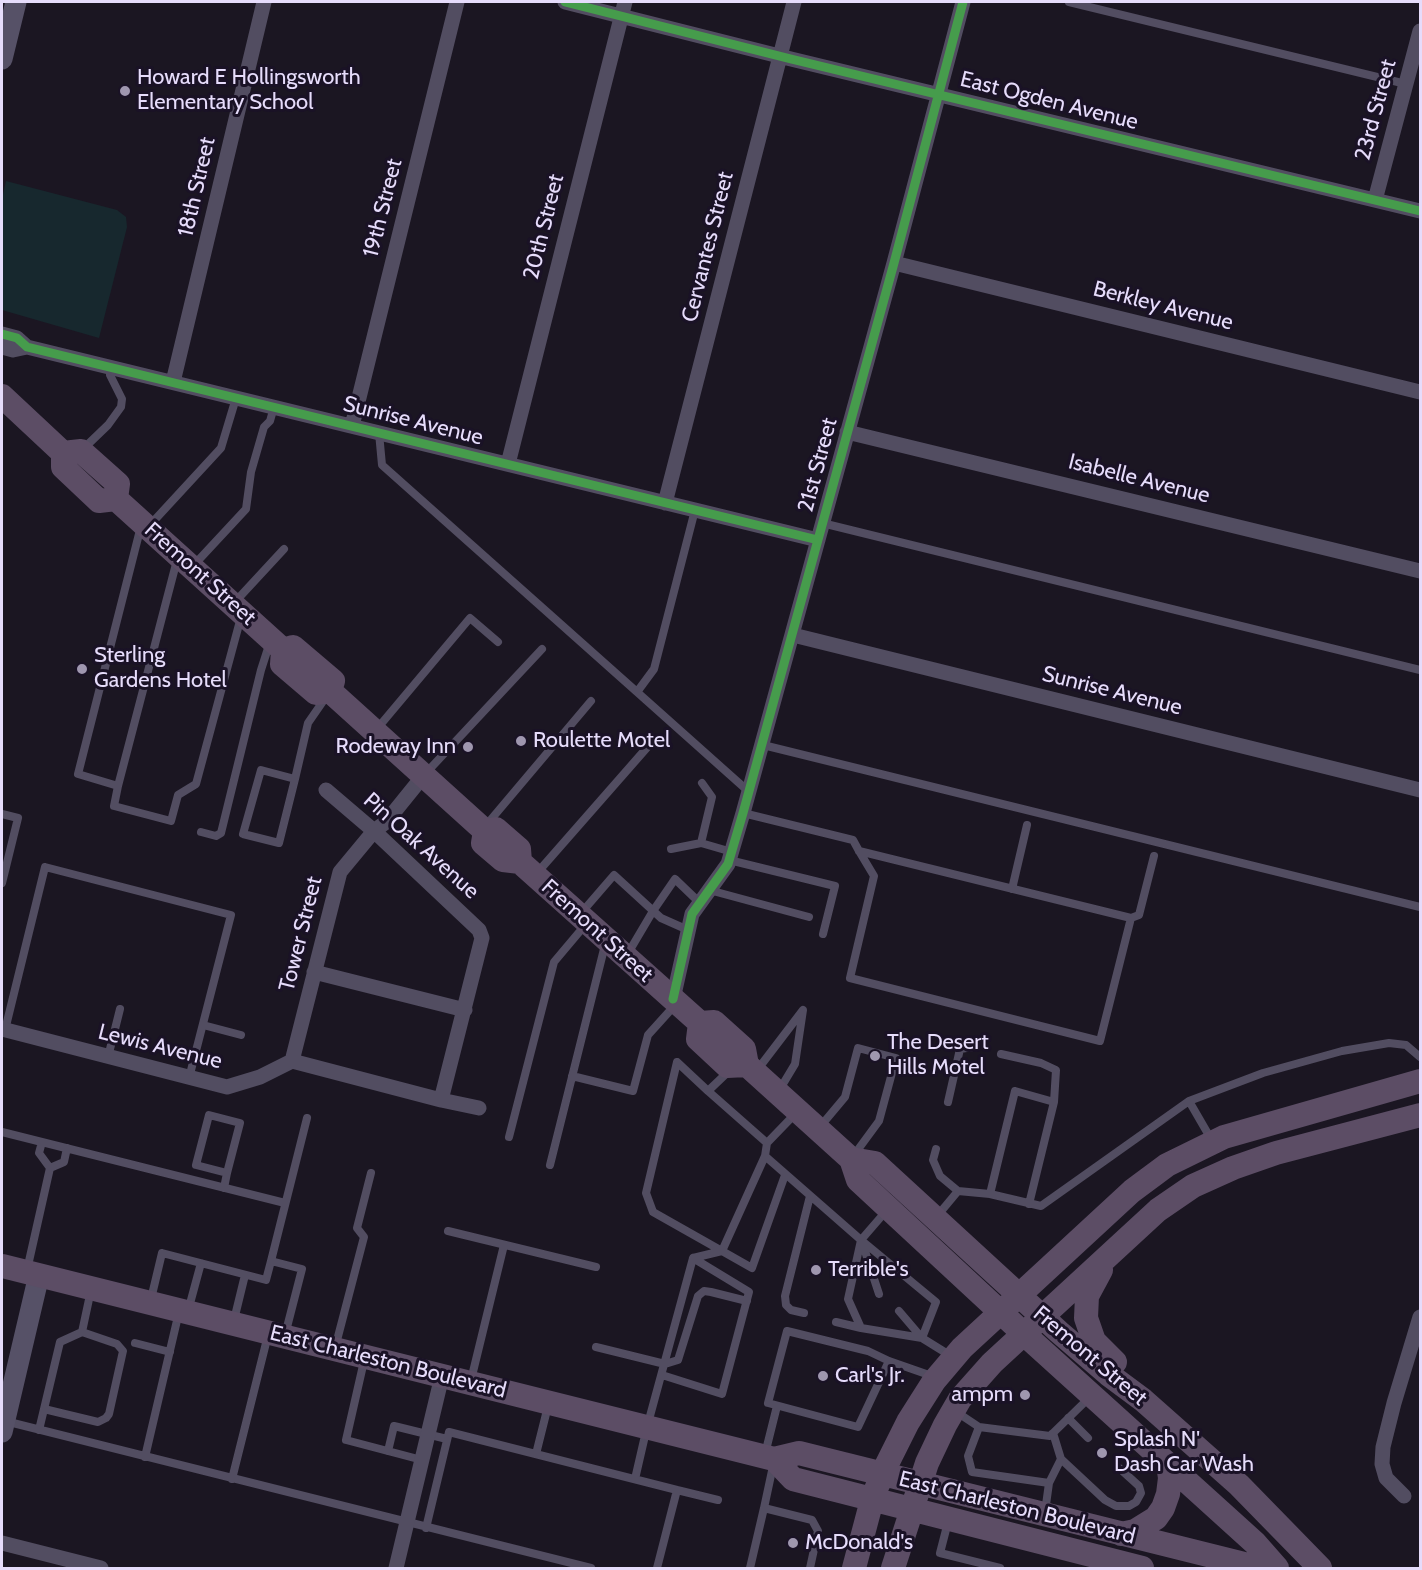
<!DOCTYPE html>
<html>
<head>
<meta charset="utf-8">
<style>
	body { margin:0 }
	#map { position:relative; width:1422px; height:1570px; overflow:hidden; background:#1b1622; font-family:Cabin,sans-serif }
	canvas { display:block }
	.frame { position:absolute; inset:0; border:3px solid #e6dcfb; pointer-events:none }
</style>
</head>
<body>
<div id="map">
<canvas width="1422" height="1570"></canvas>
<div class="frame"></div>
</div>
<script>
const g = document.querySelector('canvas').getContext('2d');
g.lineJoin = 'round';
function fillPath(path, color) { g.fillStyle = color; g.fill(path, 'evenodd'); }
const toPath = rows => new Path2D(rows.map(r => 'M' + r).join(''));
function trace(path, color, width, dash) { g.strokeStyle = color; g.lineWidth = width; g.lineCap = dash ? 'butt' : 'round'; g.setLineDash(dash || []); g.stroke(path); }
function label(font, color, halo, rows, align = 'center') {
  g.font = font + ' Cabin,sans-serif'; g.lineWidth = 6; g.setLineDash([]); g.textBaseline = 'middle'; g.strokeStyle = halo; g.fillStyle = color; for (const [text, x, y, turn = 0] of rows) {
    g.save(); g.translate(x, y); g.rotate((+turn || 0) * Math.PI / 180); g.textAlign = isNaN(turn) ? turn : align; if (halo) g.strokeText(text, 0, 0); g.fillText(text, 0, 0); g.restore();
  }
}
const green = toPath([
	[6,181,117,210,126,217,127,227,99,338,2,310,2,199]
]);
const lane = toPath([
	[1069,2,1406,84],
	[379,433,382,465,637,692],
	[82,450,108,425,121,407,122,399,110,375,110,367],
	[695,510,654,669,637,692,748,791],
	[822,523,1420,670],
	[150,525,221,448,236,398],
	[141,526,78,774,118,786,177,560],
	[193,566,246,509,251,472,264,427,270,421,274,407],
	[234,603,284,549],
	[376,730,470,618,498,642],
	[763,745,1420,907],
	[426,773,542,649],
	[295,779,261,770,243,834,279,843,295,779,308,723,326,697],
	[702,783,712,797,701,843,732,852],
	[118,786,114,806,171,821,178,795,196,784,241,617],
	[743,813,853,840,859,851,874,876,850,978,1100,1041,1131,918,859,851],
	[2,814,18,818,2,883],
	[488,823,591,701],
	[201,832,216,836,221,833,261,670,270,642],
	[671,849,701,843],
	[729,860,835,886,823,934],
	[537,873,651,743],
	[1012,889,1027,825],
	[709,890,809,917],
	[582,912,614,875,661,918,688,930],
	[1131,918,1139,915,1154,856],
	[627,955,653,911,675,879,700,903],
	[203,1025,241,1035],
	[5,1030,45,867,231,915,189,1078],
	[1001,1054,1041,1063,1056,1070,1054,1102],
	[108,1057,120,1009],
	[758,1069,803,1010,795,1064,780,1089],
	[572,1076,633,1091,648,1035,676,1004],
	[708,1091,767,1143,765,1156,722,1251,653,1212,646,1193,677,1062,708,1091,729,1071],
	[1189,1101,1263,1073,1342,1051,1389,1043,1406,1045,1420,1057],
	[948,1102,960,1049,973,1047],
	[819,1128,845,1097,858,1048,896,1058,879,1121,854,1155],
	[2,1132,285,1203],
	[509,1137,554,962,586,924],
	[42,1142,39,1153,50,1168],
	[767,1143,795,1114],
	[936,1149,933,1160,940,1176,958,1191],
	[765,1156,861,1240,936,1302,922,1338,951,1356],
	[550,1165,605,945],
	[224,1188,227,1173,240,1123,209,1115,196,1165,227,1173],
	[990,1194,1015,1091,1054,1102,1029,1204],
	[887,1210,861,1240,848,1299,861,1328,922,1338],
	[938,1215,958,1191,990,1194,1041,1206,1189,1101,1211,1139],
	[448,1231,596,1267],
	[862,1242,879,1294],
	[27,1270,50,1168,64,1162,67,1148],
	[151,1299,162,1253,266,1280,271,1261],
	[188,1311,201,1263],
	[899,1311,922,1338],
	[804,1313,791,1310,786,1305,785,1296,810,1196],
	[234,1320,245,1275],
	[836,1322,861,1328],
	[285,1335,302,1269,271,1261,307,1118],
	[135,1343,170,1352],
	[596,1347,665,1364,678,1360,698,1296,704,1291,711,1292,747,1301],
	[335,1348,364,1237,357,1228,371,1173],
	[364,1361,346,1440,422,1460],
	[889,1361,858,1427,768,1403,787,1331,868,1351,889,1361,932,1376],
	[662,1375,722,1394,749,1292,693,1258],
	[471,1380,504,1245],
	[44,1409,98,1422,106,1418,109,1414,123,1351,117,1344,82,1332],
	[955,1411,979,1427,1050,1436,1090,1397],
	[1068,1418,1088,1438],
	[5,1421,591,1568],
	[979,1427,968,1456,972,1472,1049,1483,1045,1512],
	[39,1430,60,1342,82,1332,91,1290],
	[388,1451,394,1426,447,1439],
	[536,1454,548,1406],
	[765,1454,777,1406],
	[145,1457,179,1312],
	[1061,1459,1105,1500,1116,1506,1129,1506,1136,1502,1141,1493,1139,1486,1118,1467],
	[232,1479,268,1335],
	[635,1479,647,1427,693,1258,722,1251,752,1268,785,1175],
	[1049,1483,1061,1459,1053,1433],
	[677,1490,718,1500],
	[764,1508,773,1466],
	[948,1522,940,1553,1000,1568],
	[426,1528,449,1432,677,1490,657,1568],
	[750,1568,764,1508,812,1520,818,1531,810,1568]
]);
const street = toPath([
	[565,2,791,59,1420,211],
	[1375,200,1420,31],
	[894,263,1420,392],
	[2,334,17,338,27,347,818,540],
	[2,347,13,350,27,347],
	[173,382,264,2],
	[352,426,457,2],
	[847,432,1420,571],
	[508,464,625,2],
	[665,503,794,2],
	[793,635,1420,790],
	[326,790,374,831,479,930,482,938,441,1100],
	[314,972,465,1010],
	[673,999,692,914,728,864,743,813,894,263,963,2],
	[2,1029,227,1087,260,1077,292,1061,441,1100,479,1108],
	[292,1061,340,872,374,831,386,822,424,775],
	[1404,1496,1386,1478,1382,1464,1383,1447,1394,1403,1420,1317],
	[2,1543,101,1568],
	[396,1568,442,1376]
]);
const secondary = toPath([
	[2,59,16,2],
	[2,1432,39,1275]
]);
const primary = toPath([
	[2,396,63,453,81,451,118,484,116,499],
	[63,453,63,467,99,501,116,499,283,650],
	[283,650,293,647,333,681,330,691],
	[283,650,282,664,316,693,330,691],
	[330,691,485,831],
	[485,831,483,843,503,860,520,862,700,1023,714,1022,744,1049,747,1065,851,1159,858,1180,1024,1334,1255,1543,1277,1568],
	[485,831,496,829,519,849,520,862],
	[700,1023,698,1039,727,1066,747,1065],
	[851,1159,875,1163,1059,1332,1108,1374,1143,1400,1239,1485,1320,1568],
	[2,1266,774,1459,799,1453,1260,1568],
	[1101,1270,1087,1296,1086,1318,1094,1341,1115,1362],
	[774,1459,793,1479,1142,1568],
	[1121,1534,1135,1531,1156,1518,1163,1508,1168,1494,1170,1478,1168,1464],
	[854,1568,872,1500,882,1474,908,1422,934,1381,962,1348,1132,1191,1167,1165,1224,1137,1420,1081],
	[893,1568,927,1463,945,1425,960,1399,992,1363,1158,1210,1193,1186,1233,1168,1276,1153,1420,1115]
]);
const cycleway = toPath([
	[565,2,791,59,1420,211],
	[2,334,17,338,27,347,818,540],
	[673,999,692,914,728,864,743,813,894,263,963,2]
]);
const markers = [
	[125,91,6,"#9f97af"],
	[82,669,6,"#9f97af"],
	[521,741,6,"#9f97af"],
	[468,747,6,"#9f97af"],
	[875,1056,6,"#9f97af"],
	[816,1270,6,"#9f97af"],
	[823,1376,6,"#9f97af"],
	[1025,1395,6,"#9f97af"],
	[1102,1453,6,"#9f97af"],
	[793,1543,6,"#9f97af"]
];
const poiNames = [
	["Howard E Hollingsworth",137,78],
	["Elementary School",137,103],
	["Sterling",94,656],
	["Gardens Hotel",94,681],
	["Roulette Motel",533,741],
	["Rodeway Inn",456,747,"right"],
	["The Desert",887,1043],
	["Hills Motel",887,1068],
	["Terrible's",828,1270],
	["Carl's Jr.",835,1376],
	["ampm",1013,1395,"right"],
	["Splash N'",1114,1440],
	["Dash Car Wash",1114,1465],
	["McDonald's",805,1543]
];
const streetNames = [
	["East Ogden Avenue",1049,101,14],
	["23rd Street",1376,110,-75],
	["18th Street",197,187,-77],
	["19th Street",383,208,-76],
	["20th Street",544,227,-76],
	["Cervantes Street",708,247,-76],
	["Berkley Avenue",1163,306,14],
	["Sunrise Avenue",413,421,14],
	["21st Street",818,465,-75],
	["Isabelle Avenue",1139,479,14],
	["Fremont Street",200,574,42],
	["Sunrise Avenue",1112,691,14],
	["Pin Oak Avenue",421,846,42],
	["Fremont Street",597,931,42],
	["Tower Street",301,934,-76],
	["Lewis Avenue",160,1047,14],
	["Fremont Street",1090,1356,40],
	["East Charleston Boulevard",388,1362,14],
	["East Charleston Boulevard",1017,1508,14]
];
fillPath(green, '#17282e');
trace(lane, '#524d61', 8);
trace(street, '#524d61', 15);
trace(secondary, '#565167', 21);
trace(primary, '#5c4d65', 24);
trace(cycleway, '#469c4c', 9);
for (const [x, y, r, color] of markers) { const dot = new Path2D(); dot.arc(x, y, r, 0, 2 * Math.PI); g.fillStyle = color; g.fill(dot); trace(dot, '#1a1226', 2); }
label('22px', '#e6dcfb', '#1a1226', poiNames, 'left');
label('22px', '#e6dcfb', '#1a1226', streetNames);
</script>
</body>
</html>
